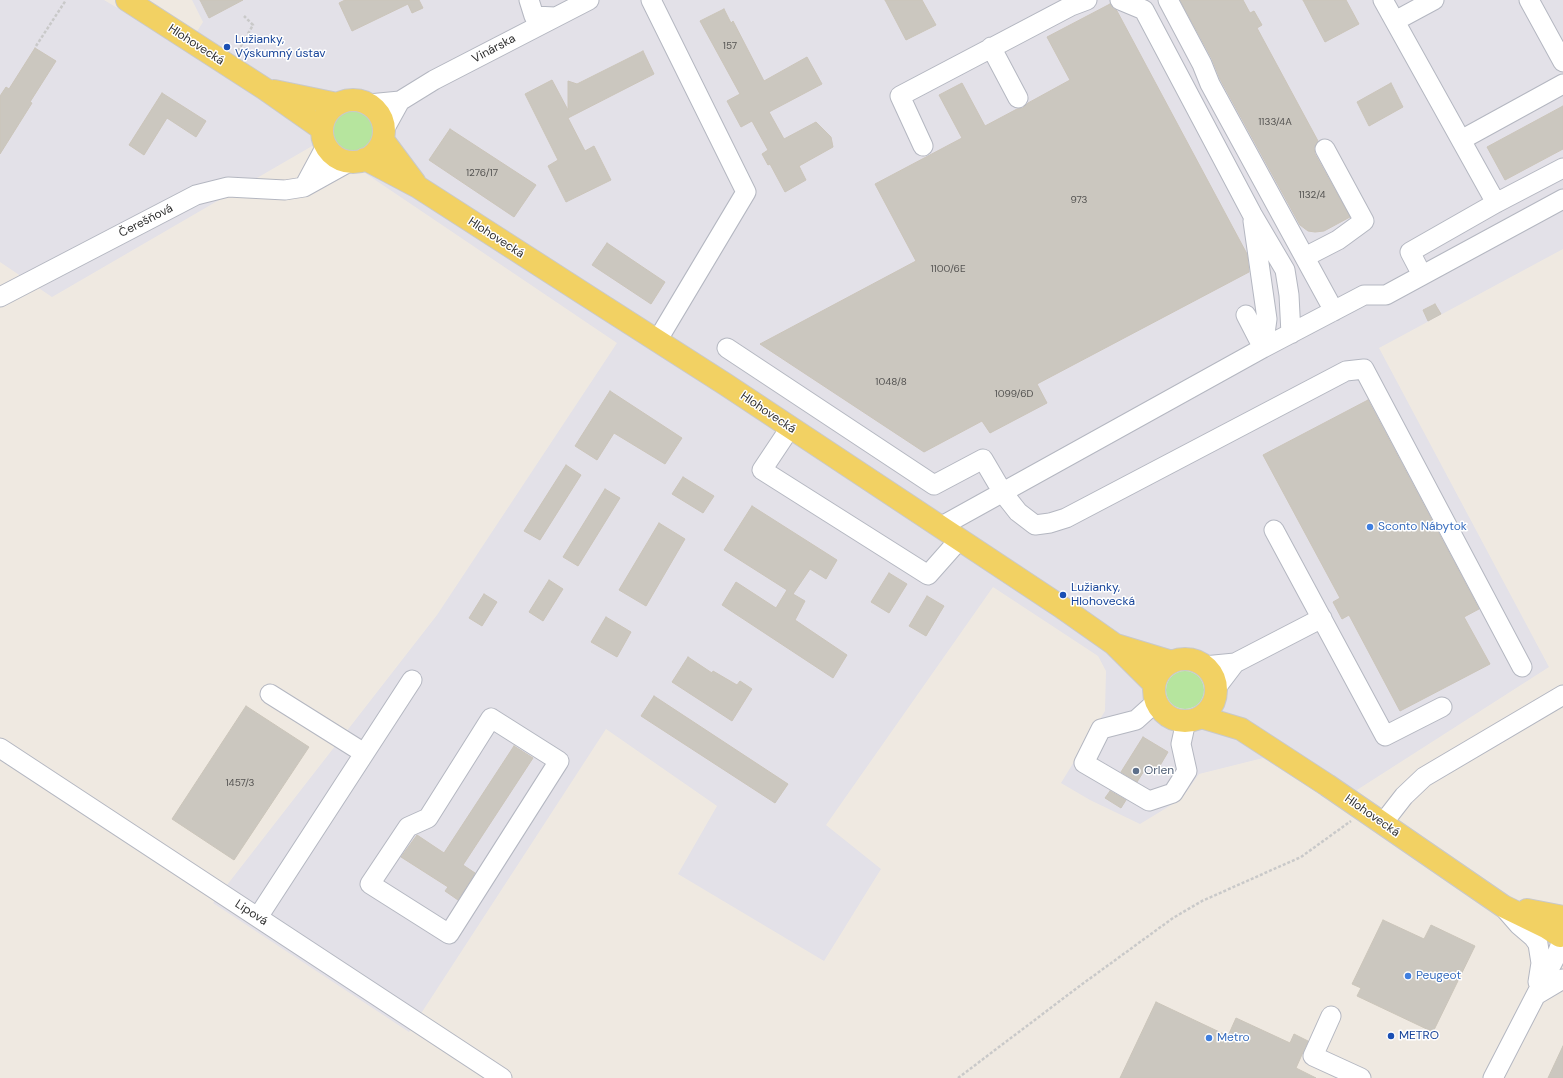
<!DOCTYPE html>
<html>
<head>
<meta charset="utf-8">
<style>
	body { margin:0 }
	canvas { display:block; background:#efe9e1 }
</style>
</head>
<body>
<canvas width="1563" height="1078"></canvas>
<script>
const g = document.querySelector('canvas').getContext('2d');
g.lineJoin = 'round';
function fillPath(path, color) { g.fillStyle = color; g.fill(path, 'evenodd'); }
const toPath = rows => new Path2D(rows.map(r => 'M' + r).join(''));
function trace(path, color, width, dash) { g.strokeStyle = color; g.lineWidth = width; g.lineCap = dash ? 'butt' : 'round'; g.setLineDash(dash || []); g.stroke(path); }
function label(font, color, halo, rows, align = 'center') {
  g.font = font + ' "DM Sans",sans-serif'; g.lineWidth = 3; g.setLineDash([]); g.textBaseline = 'middle'; g.strokeStyle = halo; g.fillStyle = color; for (const [text, x, y, turn = 0] of rows) {
    g.save(); g.translate(x, y); g.rotate((+turn || 0) * Math.PI / 180); g.textAlign = isNaN(turn) ? turn : align; if (halo) g.strokeText(text, 0, 0); g.fillText(text, 0, 0); g.restore();
  }
}
const industrial = toPath([
	[0,0,104,0,186,49,203,22,192,0,1563,0,1563,249,1379,348,1549,667,1335,804,1263,758,1199,774,1181,799,1140,824,1090,800,1061,783,1105,711,1106,671,1098,656,993,587,826,825,881,869,824,961,678,874,717,806,606,729,409,1032,213,903,437,615,617,343,319,142,52,297,0,262]
]);
const green = toPath([
	'331 130a21 21 0 1 1 42 0a21 21 0 1 1-42 0Z',
	'1166 690a19 19 0 1 1 38 0a19 19 0 1 1-38 0Z'
]);
const building = toPath([
	[200,0,243,0,209,18,200,0],
	[345,0,419,0,423,8,412,13,408,4,352,31,339,3,345,0],
	[885,0,922,0,936,25,906,40,885,0],
	[1180,0,1243,0,1250,13,1254,11,1262,25,1257,28,1318,141,1314,148,1315,154,1350,217,1324,231,1315,232,1308,231,1300,225,1220,79,1212,59,1180,0],
	[1303,0,1346,0,1359,24,1325,42,1303,0],
	[1110,4,1112,7,1117,11,1247,254,1249,272,1037,384,1047,403,990,433,982,421,924,452,760,344,916,261,875,184,962,138,939,95,962,83,985,126,1017,109,1023,108,1028,103,1070,80,1047,37,1110,4],
	[724,9,731,23,733,21,764,81,807,57,822,84,769,112,784,139,816,122,831,137,833,147,799,166,806,180,785,192,770,164,768,165,762,154,768,150,752,121,741,127,727,101,740,94,700,21,724,9],
	[35,48,56,61,30,102,32,103,0,154,0,96,6,87,9,89,35,48],
	[643,51,654,74,568,118,585,151,594,146,611,180,566,202,548,166,558,160,525,94,552,80,568,110,568,81,577,84,643,51],
	[1391,83,1403,107,1369,126,1357,102,1391,83],
	[162,93,206,121,196,137,167,118,144,155,129,145,162,93],
	[1563,106,1563,149,1505,180,1487,147,1563,106],
	[450,129,536,185,514,217,429,160,450,129],
	[607,243,665,282,651,304,592,265,607,243],
	[1435,304,1441,314,1428,321,1423,310,1435,304],
	[610,391,682,438,665,464,614,433,597,460,575,446,610,391],
	[1368,400,1479,609,1464,617,1490,664,1400,711,1349,615,1342,619,1333,602,1340,598,1263,455,1368,400],
	[566,465,581,475,540,540,524,531,566,465],
	[683,477,714,496,703,513,672,494,683,477],
	[605,489,620,498,578,566,563,557,605,489],
	[752,506,837,560,826,579,810,569,793,594,805,601,795,620,847,655,833,678,722,605,736,582,776,608,787,590,724,550,752,506],
	[659,523,685,539,646,606,619,590,659,523],
	[889,573,907,584,889,613,871,602,889,573],
	[549,580,563,589,543,621,529,612,549,580],
	[484,594,497,602,482,626,469,618,484,594],
	[927,596,944,606,926,636,909,626,927,596],
	[606,617,631,632,617,657,591,642,606,617],
	[688,657,712,673,713,671,737,685,740,681,752,689,732,721,672,682,688,657],
	[654,696,788,784,775,803,641,716,654,696],
	[246,706,309,747,234,860,172,819,246,706],
	[1143,737,1168,752,1158,769,1149,763,1137,782,1121,772,1143,737],
	[514,746,533,758,463,865,475,873,458,900,445,891,448,887,401,857,417,835,444,853,514,746],
	[1110,791,1126,800,1121,808,1105,798,1110,791],
	[1383,920,1424,939,1431,925,1475,946,1433,1032,1357,996,1361,988,1352,984,1383,920],
	[1156,1002,1228,1036,1236,1018,1290,1043,1294,1034,1308,1041,1296,1068,1316,1078,1120,1078,1156,1002],
	[1563,1046,1563,1078,1548,1078,1563,1046]
]);
const path = toPath([
	[36,46,66,0],
	[238,51,253,25,244,16],
	[958,1078,1081,985,1173,918,1202,901,1301,857,1351,821]
]);
const minor = toPath([
	[529,0,534,16,555,17],
	[651,0,746,192,657,341],
	[1120,0,1144,10,1252,214,1285,270,1289,295,1291,334],
	[1168,0,1202,64,1210,84,1334,311],
	[1383,0,1496,203],
	[1529,0,1563,62],
	[1395,21,1434,0],
	[991,47,1018,98],
	[369,104,400,101,434,80,589,0],
	[384,130,400,101],
	[1461,140,1563,84],
	[923,146,900,96,1071,6,1087,0],
	[304,187,326,146],
	[1253,221,1267,319,1263,348],
	[1305,257,1338,240,1364,221,1325,149],
	[1422,275,1410,252,1496,203,1563,168],
	[0,297,196,195,228,187,285,190,304,187,349,162],
	[1246,315,1263,348],
	[727,348,934,485,983,459,1003,493,1018,512,1035,525,1050,523,1066,518,1346,371,1364,369,1522,667],
	[790,428,762,470,928,575,959,540],
	[940,527,1263,348,1364,295,1386,295,1563,199],
	[1274,530,1385,736,1442,707],
	[1204,666,1235,663,1322,618],
	[1216,688,1235,663],
	[270,694,364,753],
	[1156,702,1136,720,1101,729,1084,763,1149,801,1173,793,1187,771,1181,744,1186,721],
	[491,718,559,761,449,934,370,884,408,827,428,818,491,718],
	[0,748,502,1078],
	[1383,823,1404,796,1424,777,1563,695],
	[1505,909,1519,925,1533,937,1538,944,1541,963,1538,982],
	[258,917,412,680],
	[1536,995,1563,979],
	[1331,1016,1313,1056,1361,1078],
	[1493,1078,1557,954,1561,943]
]);
const major = toPath([
	[127,0,265,89,322,129],
	[274,91,337,104],
	'322 131a31 31 0 1 1 62 0a31 31 0 1 1-62 0Z',
	[383,140,415,183],
	[365,159,418,187,589,297,725,384,1060,606,1114,644,1154,684],
	[1116,645,1172,662],
	'1154 690a31 31 0 1 1 62 0a31 31 0 1 1-62 0Z',
	[1201,717,1241,729,1327,785,1503,906,1546,927,1560,936],
	[1527,910,1563,917]
]);
const markers = [
	[227,47,4,"#1a4fb4"],
	[1370,527,4,"#3f7fe0"],
	[1063,595,4,"#1a4fb4"],
	[1136,771,4,"#5c6f8a"],
	[1408,976,4,"#3f7fe0"],
	[1391,1036,4,"#1a4fb4"],
	[1209,1038,4,"#3f7fe0"]
];
const numberNames = [
	["157",730,46],
	["1133/4A",1275,122],
	["1276/17",482,173],
	["1132/4",1312,195],
	["973",1079,200],
	["1100/6E",948,269],
	["1048/8",891,382],
	["1099/6D",1014,394],
	["1457/3",240,783]
];
const transitNames = [
	["Lužianky,",235,40],
	["Výskumný ústav",235,54],
	["Lužianky,",1071,588],
	["Hlohovecká",1071,602],
	["METRO",1399,1036]
];
const streetNames = [
	["Hlohovecká",196,45,33],
	["Vinárska",494,49,-28],
	["Čerešňová",146,221,-27],
	["Hlohovecká",496,238,33],
	["Hlohovecká",768,413,34],
	["Hlohovecká",1372,816,35],
	["Lipová",251,913,33]
];
const shopNames = [
	["Sconto Nábytok",1378,527],
	["Peugeot",1416,976],
	["Metro",1217,1038]
];
const serviceNames = [
	["Orlen",1144,771]
];
fillPath(industrial, '#e3e1e8');
fillPath(green, '#b6e59e');
fillPath(building, '#cbc7bf');
trace(building, '#cbc5ba', 1);
trace(minor, '#b4b7c1', 21);
trace(major, '#c9c9c9', 24);
trace(path, '#c9c9c9', 2.5, [3, 2]);
trace(minor, '#fff', 19);
trace(major, '#f2d163', 22);
for (const [x, y, r, color] of markers) { const dot = new Path2D(); dot.arc(x, y, r, 0, 2 * Math.PI); g.fillStyle = color; g.fill(dot); trace(dot, '#fff', 1.5); }
label('10px', '#555452', null, numberNames);
label('12px', '#164399', '#fff', transitNames, 'left');
label('12px', '#2e2e2e', '#fff', streetNames);
label('12px', '#366cbe', '#fff', shopNames, 'left');
label('12px', '#4e5e75', '#fff', serviceNames, 'left');
</script>
</body>
</html>
